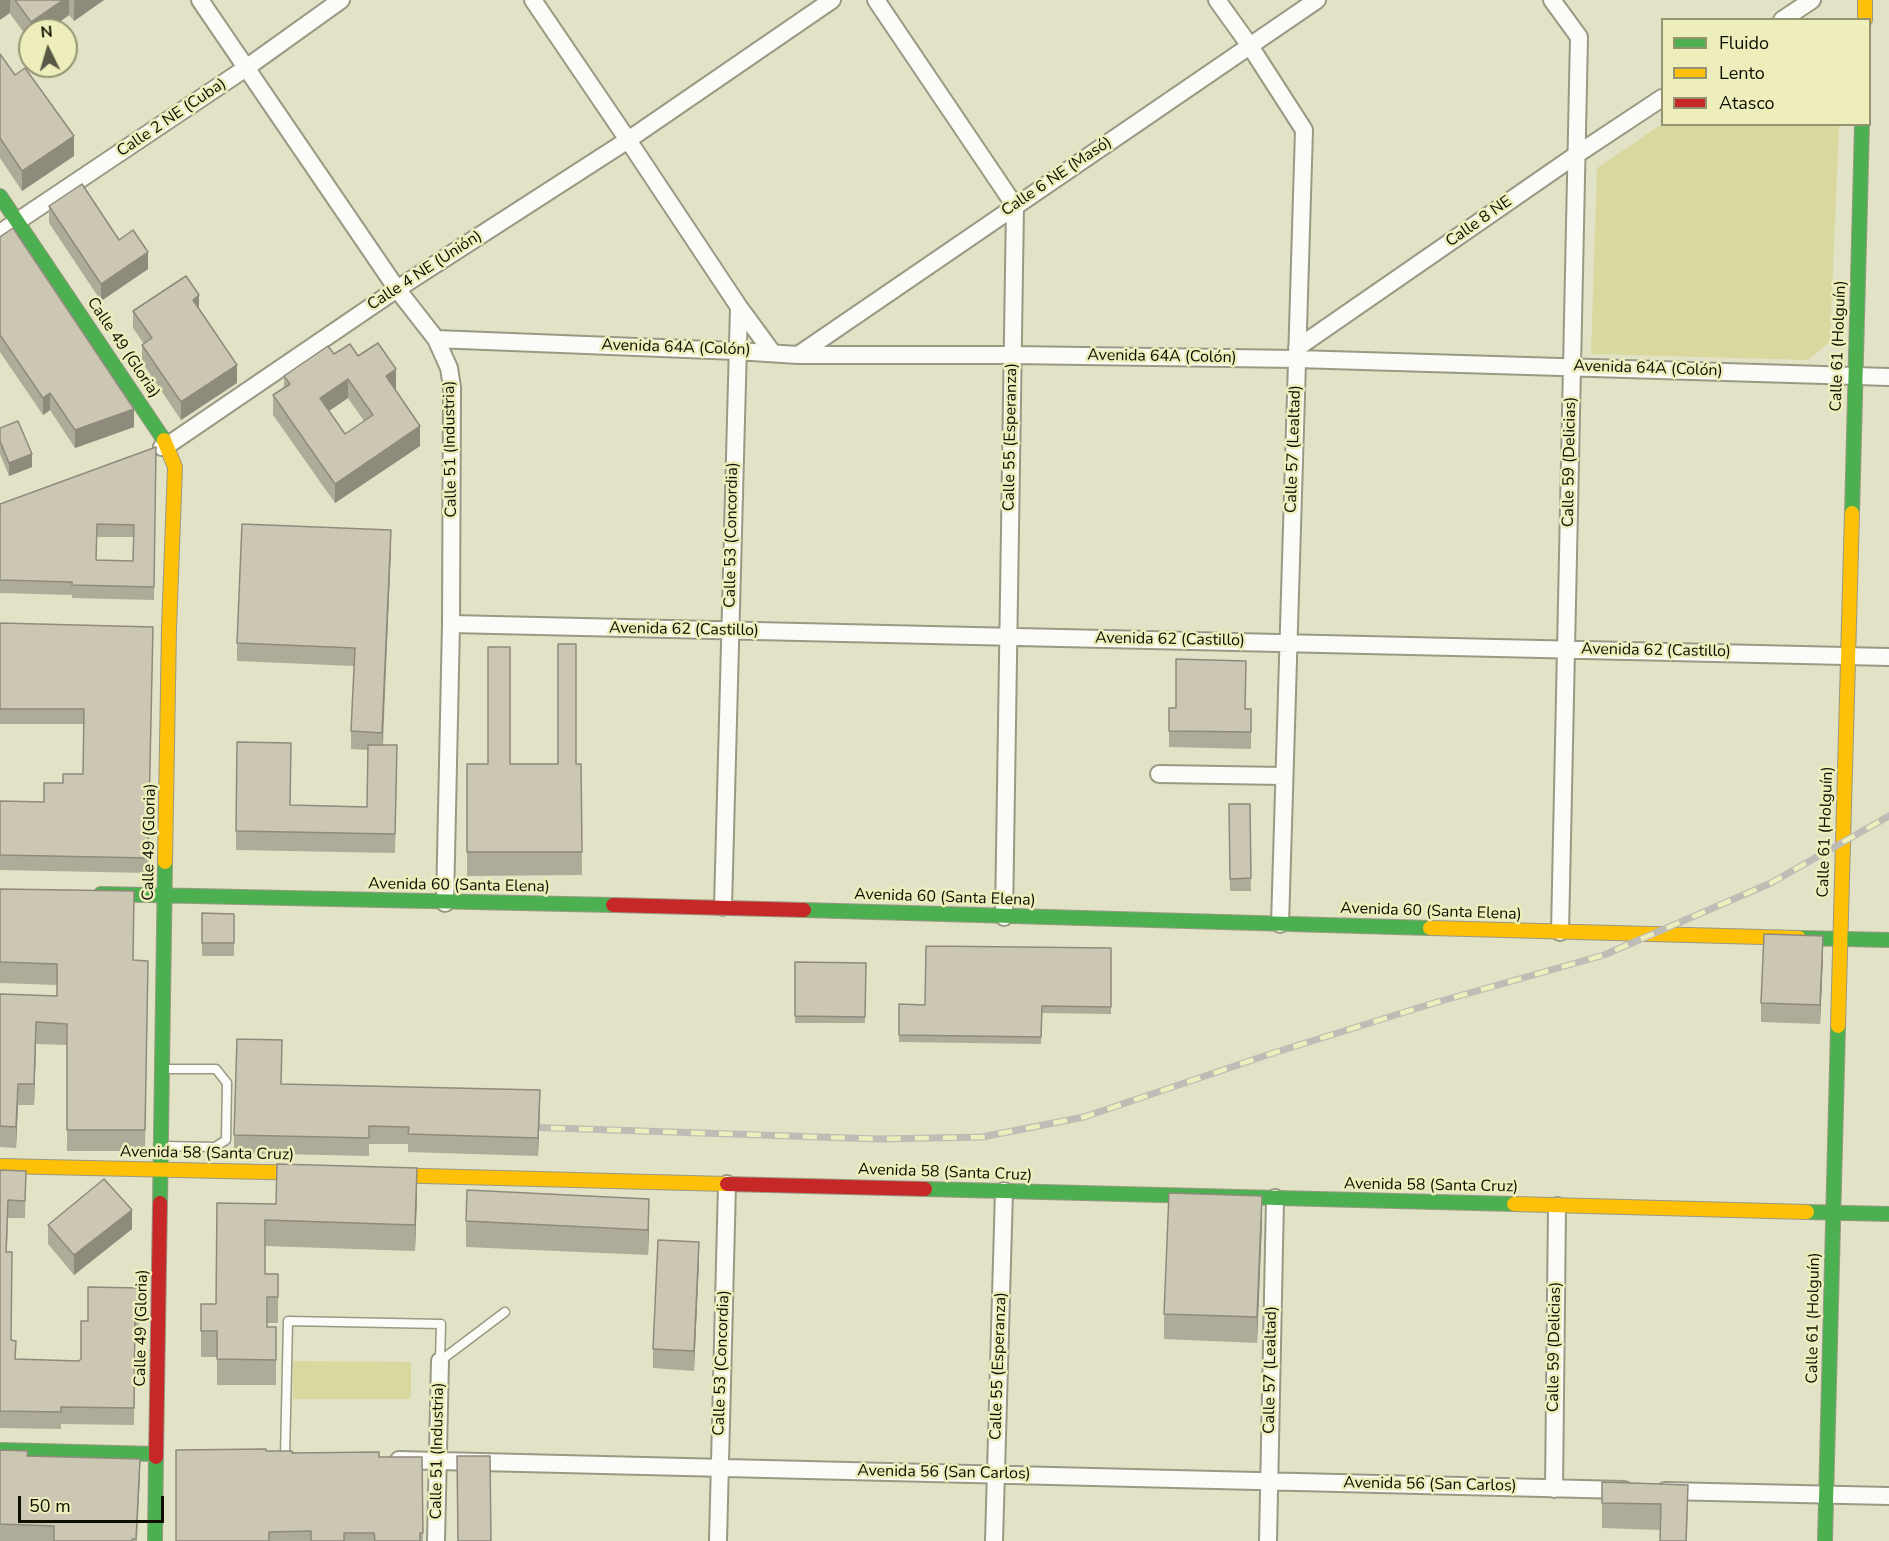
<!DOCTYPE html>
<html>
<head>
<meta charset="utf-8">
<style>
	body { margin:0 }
	#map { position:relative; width:1889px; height:1541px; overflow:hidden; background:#e2e2c7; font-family:"Nunito Sans",sans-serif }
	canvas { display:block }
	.legend { position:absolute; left:1661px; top:18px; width:210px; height:108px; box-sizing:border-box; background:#edeebb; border:2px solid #949471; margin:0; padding:8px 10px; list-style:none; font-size:18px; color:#0e0e01 }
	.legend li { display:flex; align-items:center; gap:12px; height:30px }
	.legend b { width:30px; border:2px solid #949471 }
	.north { position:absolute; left:18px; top:18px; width:60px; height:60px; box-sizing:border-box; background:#edeebb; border:2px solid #949471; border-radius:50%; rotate:355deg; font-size:16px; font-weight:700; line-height:24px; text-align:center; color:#0e0e01 }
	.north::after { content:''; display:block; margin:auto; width:21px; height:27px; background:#585846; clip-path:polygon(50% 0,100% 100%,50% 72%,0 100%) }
	.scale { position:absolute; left:18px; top:1496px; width:146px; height:27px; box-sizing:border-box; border:3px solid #0e0e01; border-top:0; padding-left:8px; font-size:18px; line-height:21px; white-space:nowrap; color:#0e0e01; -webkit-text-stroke:4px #edeebb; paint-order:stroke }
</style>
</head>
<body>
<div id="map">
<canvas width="1889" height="1541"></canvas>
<ul class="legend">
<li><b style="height:8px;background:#4caf50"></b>Fluido</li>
<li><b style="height:8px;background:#ffc107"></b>Lento</li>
<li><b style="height:8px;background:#c62828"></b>Atasco</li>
</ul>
<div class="north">N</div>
<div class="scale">50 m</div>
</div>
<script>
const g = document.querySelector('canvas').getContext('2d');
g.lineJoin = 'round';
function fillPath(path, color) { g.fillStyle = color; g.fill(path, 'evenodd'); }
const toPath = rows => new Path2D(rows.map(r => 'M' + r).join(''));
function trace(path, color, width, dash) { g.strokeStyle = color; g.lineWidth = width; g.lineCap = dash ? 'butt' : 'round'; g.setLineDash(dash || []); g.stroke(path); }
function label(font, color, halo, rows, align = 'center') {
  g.font = font + ' "Nunito Sans",sans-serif'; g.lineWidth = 5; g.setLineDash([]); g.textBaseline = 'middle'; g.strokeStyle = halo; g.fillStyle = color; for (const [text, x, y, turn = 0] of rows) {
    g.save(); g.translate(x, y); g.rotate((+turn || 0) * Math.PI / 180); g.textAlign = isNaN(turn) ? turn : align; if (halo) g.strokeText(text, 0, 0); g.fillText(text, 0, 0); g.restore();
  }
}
const green = toPath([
	[1662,124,1839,125,1830,342,1808,360,1591,354,1597,168],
	[293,1361,411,1362,411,1399,293,1399]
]);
const lane = toPath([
	[164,1146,215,1147,226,1140,227,1083,216,1069,166,1069],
	[440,1361,505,1312],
	[285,1457,288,1321,441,1324,440,1361]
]);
const street = toPath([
	[200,0,397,289,436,339,449,368,452,387,451,624,445,903],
	[533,0,628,140,739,307,772,352],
	[876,0,1015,206,1004,917],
	[1217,0,1250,46,1304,130,1280,924],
	[1552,0,1579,37,1560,932],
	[1782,20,1812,0],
	[0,233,246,68,341,0],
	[436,339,736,351,798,355,1012,355,1297,359,1889,377],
	[1297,348,1576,155,1662,98],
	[798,355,1317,0],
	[162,447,168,445,397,289,628,140,832,0],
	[451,624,1889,657],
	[1159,774,1284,776],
	[723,907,739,307],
	[399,1460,1624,1490],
	[1554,1489,1557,1206],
	[1665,1491,1889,1496],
	[436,1541,440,1361],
	[718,1541,727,1184],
	[994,1541,1004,1191],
	[1268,1541,1275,1198]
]);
const fast = toPath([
	[0,196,164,440],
	[1852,513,1862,124],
	[101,894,613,905],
	[804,910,1430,928],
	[1799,938,1889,940],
	[925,1189,1514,1204],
	[160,1203,165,862],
	[1807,1212,1889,1214],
	[0,1450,156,1454],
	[155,1541,156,1457],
	[1825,1541,1838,1026]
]);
const slow = toPath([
	[1865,0,1865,20],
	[164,440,175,467,169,628,165,862],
	[1430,928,1799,938],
	[1838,1026,1852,513],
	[0,1166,309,1173],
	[386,1175,727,1184],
	[1514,1204,1807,1212]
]);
const jam = toPath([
	[613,905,804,910],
	[727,1184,925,1189],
	[156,1457,160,1203]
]);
const rail = toPath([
	[523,1127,879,1139,982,1137,1084,1117,1270,1054,1434,1003,1604,955,1771,883,1889,816]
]);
const wall = toPath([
	[0,0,104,0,74,21,69,15,49,30,30,30,30,41],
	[0,54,74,156,22,191,0,158],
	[49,206,148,269,101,301,49,223],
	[0,237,134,427,75,448,50,410,43,415,0,352],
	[199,310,237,383,181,420,142,362,142,345,144,344,133,328,133,311],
	[334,354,358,356,396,389,395,389,420,446,335,503,273,415,273,395,284,388,284,376],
	[348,398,364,421,345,434,329,411],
	[0,428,32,467,9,476,0,454],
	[156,447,154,600,72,598,72,595,0,593,0,504],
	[97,537,134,537,133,561,96,560],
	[391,548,383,745,397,765,395,853,236,850,236,831,291,762,290,805,367,807,368,750,351,749,351,731,354,666,237,661,237,643],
	[0,623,153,627,148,873,0,870,0,801,44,802,63,783,83,774,84,724,0,724],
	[1169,708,1251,709,1251,749,1169,747],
	[467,764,581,764,582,875,467,876],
	[1229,804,1250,804,1251,891,1230,891],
	[0,889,133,960,148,961,145,1151,67,1151,67,1045,36,1044,34,1105,18,1105,16,1148,0,1147,0,994,57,996,57,985,0,983],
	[202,913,234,914,234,956,202,956],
	[1111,948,1111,1014,1042,1013,1041,1044,899,1042,899,1004,925,1005],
	[1823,956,1820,1024,1761,1022,1761,1003],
	[795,962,866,963,865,1023,795,1023],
	[282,1084,540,1107,538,1156,408,1152,408,1144,369,1144,369,1156,234,1153,234,1135],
	[0,1170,26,1171,25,1218,8,1218,7,1252,11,1340,16,1359,79,1361,81,1359,88,1321,139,1288,139,1334,135,1334,134,1425,61,1424,61,1429,0,1428],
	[417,1194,415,1251,265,1246,265,1274,278,1274,278,1323,267,1323,267,1327,276,1327,276,1385,217,1385,217,1357,201,1357,201,1304,216,1304,217,1203,276,1204],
	[466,1221,649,1225,648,1255,466,1247],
	[1262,1222,1257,1343,1164,1339,1164,1314],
	[48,1225,132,1229,74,1275,48,1244],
	[699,1261,694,1371,653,1368,653,1349],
	[0,1450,27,1456,140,1475,137,1541,0,1541],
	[266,1451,379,1457,422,1457,423,1541,176,1541],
	[1688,1485,1687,1541,1660,1541,1660,1530,1602,1528,1602,1503]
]);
const shadedWall = toPath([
	[0,0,10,0,10,13,0,20],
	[63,0,69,0,69,15,49,30,31,30,31,22],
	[76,0,104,0,74,21,74,1],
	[74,136,74,156,22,191,22,171],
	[148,252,148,269,101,301,101,284],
	[199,295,199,313,193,300],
	[237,365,237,383,181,420,181,402],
	[396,369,396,389,386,395,386,376],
	[348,379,348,398,320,417,320,398],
	[50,393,50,410,43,415,43,398],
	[134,409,134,427,75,448,75,430],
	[420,426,420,446,335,503,335,484],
	[32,454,32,467,9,476,9,463],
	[391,530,391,548,382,751,382,733],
	[1823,936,1823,956,1820,1024,1820,1005],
	[36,1022,36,1044,34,1105,34,1084],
	[18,1084,18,1105,16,1148,16,1127],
	[540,1090,540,1107,538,1156,538,1138],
	[417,1168,417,1194,415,1251,415,1225],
	[1262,1196,1262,1222,1257,1343,1257,1317],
	[649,1199,649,1225,648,1255,648,1230],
	[132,1210,132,1229,74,1275,74,1255],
	[699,1242,699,1261,694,1371,694,1351],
	[140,1459,140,1475,136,1541,136,1539]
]);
const building = toPath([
	[15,0,63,0,31,22,15,0],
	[0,54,15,75,25,68,74,136,22,171,0,138,0,54],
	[82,184,119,240,133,230,148,252,101,284,49,206,82,184],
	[13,228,134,409,75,430,50,393,43,398,0,335,0,237,13,228],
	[186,276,199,295,193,300,237,365,181,402,142,345,152,338,133,311,186,276],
	[378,343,396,369,386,376,420,426,335,484,273,395,290,384,284,376,328,346,334,354,350,344,358,356,378,343],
	[348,379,373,415,345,434,320,398,348,379],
	[18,421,32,454,9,463,0,441,0,428,18,421],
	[156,447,154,587,72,585,72,582,0,580,0,504,156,447],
	[97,524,134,525,133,561,96,560,97,524],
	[242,524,391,530,382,733,351,731,355,648,237,643,242,524],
	[0,623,153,627,148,858,0,855,0,801,44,802,44,783,63,783,63,774,83,774,84,709,0,709,0,623],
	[558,644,576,644,576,764,581,764,582,852,467,852,467,764,488,764,488,647,510,647,510,764,558,764,558,644],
	[1176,659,1246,661,1245,709,1251,709,1251,732,1169,731,1169,708,1176,708,1176,659],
	[237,742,291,743,290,805,367,807,368,745,397,745,395,834,236,831,237,742],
	[1229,804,1250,804,1251,878,1230,879,1229,804],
	[0,889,134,891,133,960,148,961,145,1130,67,1130,67,1024,36,1022,34,1084,18,1084,16,1127,0,1126,0,994,57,996,57,964,0,962,0,889],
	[202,913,234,914,234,943,202,943,202,913],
	[1764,934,1823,936,1820,1005,1761,1003,1764,934],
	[926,946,1111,948,1111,1007,1042,1006,1041,1037,899,1035,899,1004,925,1005,926,946],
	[795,962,866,963,865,1017,795,1016,795,962],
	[237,1039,282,1040,281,1084,540,1090,538,1138,408,1134,409,1127,369,1126,369,1138,234,1135,237,1039],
	[277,1164,417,1168,415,1225,265,1220,265,1274,278,1274,278,1297,267,1297,267,1327,276,1327,276,1360,217,1359,217,1331,201,1331,201,1304,216,1304,217,1203,276,1204,277,1164],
	[0,1170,26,1171,25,1201,8,1200,6,1252,12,1252,11,1340,16,1341,15,1359,79,1361,81,1359,81,1321,88,1321,88,1287,139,1288,139,1317,135,1316,134,1408,61,1407,61,1412,0,1411,0,1170],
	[104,1179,132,1210,74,1255,48,1225,104,1179],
	[467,1190,649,1199,648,1230,466,1221,467,1190],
	[1169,1193,1262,1196,1257,1317,1164,1314,1169,1193],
	[658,1240,699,1242,694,1351,653,1349,658,1240],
	[266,1449,266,1451,292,1451,292,1453,379,1452,379,1457,422,1457,423,1533,420,1533,420,1541,375,1541,374,1533,344,1533,344,1541,311,1541,311,1531,269,1532,269,1541,176,1541,176,1450,266,1449],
	[0,1450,28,1451,27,1456,140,1459,136,1539,132,1539,132,1541,54,1541,54,1526,0,1524,0,1450],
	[457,1456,490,1456,491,1541,458,1541,457,1456],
	[1602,1482,1688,1485,1686,1541,1660,1541,1661,1504,1602,1503,1602,1482]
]);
const streetNames = [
	["Calle 2 NE (Cuba)",172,118,-34],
	["Calle 6 NE (Masó)",1057,177,-34],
	["Calle 8 NE",1479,222,-35],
	["Calle 4 NE (Unión)",425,271,-33],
	["Calle 61 (Holguín)",1839,346,-88],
	["Calle 49 (Gloria)",123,348,56],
	["Avenida 64A (Colón)",676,348,2],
	["Avenida 64A (Colón)",1162,357,1],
	["Avenida 64A (Colón)",1648,369,2],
	["Calle 55 (Esperanza)",1011,437,-89],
	["Calle 51 (Industria)",451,449,-91],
	["Calle 57 (Lealtad)",1294,449,-88],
	["Calle 59 (Delicias)",1570,462,-89],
	["Calle 53 (Concordia)",732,535,-89],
	["Avenida 62 (Castillo)",684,630,1],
	["Avenida 62 (Castillo)",1170,640,1],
	["Avenida 62 (Castillo)",1656,651,1],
	["Calle 61 (Holguín)",1826,832,-88],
	["Calle 49 (Gloria)",150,842,-89],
	["Avenida 60 (Santa Elena)",459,886,1],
	["Avenida 60 (Santa Elena)",945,898,2],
	["Avenida 60 (Santa Elena)",1431,912,2],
	["Avenida 58 (Santa Cruz)",207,1154,1],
	["Avenida 58 (Santa Cruz)",945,1173,2],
	["Avenida 58 (Santa Cruz)",1431,1186,1],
	["Calle 61 (Holguín)",1814,1318,-89],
	["Calle 49 (Gloria)",142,1328,-89],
	["Calle 59 (Delicias)",1555,1347,-89],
	["Calle 53 (Concordia)",722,1363,-88],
	["Calle 55 (Esperanza)",999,1366,-88],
	["Calle 57 (Lealtad)",1271,1370,-89],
	["Calle 51 (Industria)",438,1451,-89],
	["Avenida 56 (San Carlos)",944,1473,1],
	["Avenida 56 (San Carlos)",1430,1485,1]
];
fillPath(green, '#d9d99f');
trace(lane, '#999984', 11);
trace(street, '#999984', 20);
trace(fast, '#999984', 16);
trace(slow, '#999984', 16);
trace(jam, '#999984', 16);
trace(lane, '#fbfbf7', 8);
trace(street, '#fbfbf7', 16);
trace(fast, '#4caf50', 14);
trace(slow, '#ffc107', 14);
trace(jam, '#c62828', 14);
trace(rail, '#bdbdb6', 7);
trace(rail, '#edeebb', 4.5, [14]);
fillPath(wall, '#afab99');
fillPath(shadedWall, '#8e8b7d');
fillPath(building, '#cbc7b2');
trace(building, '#8e8b7d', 1.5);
label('16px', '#0e0e01', '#edeebb', streetNames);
</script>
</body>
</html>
